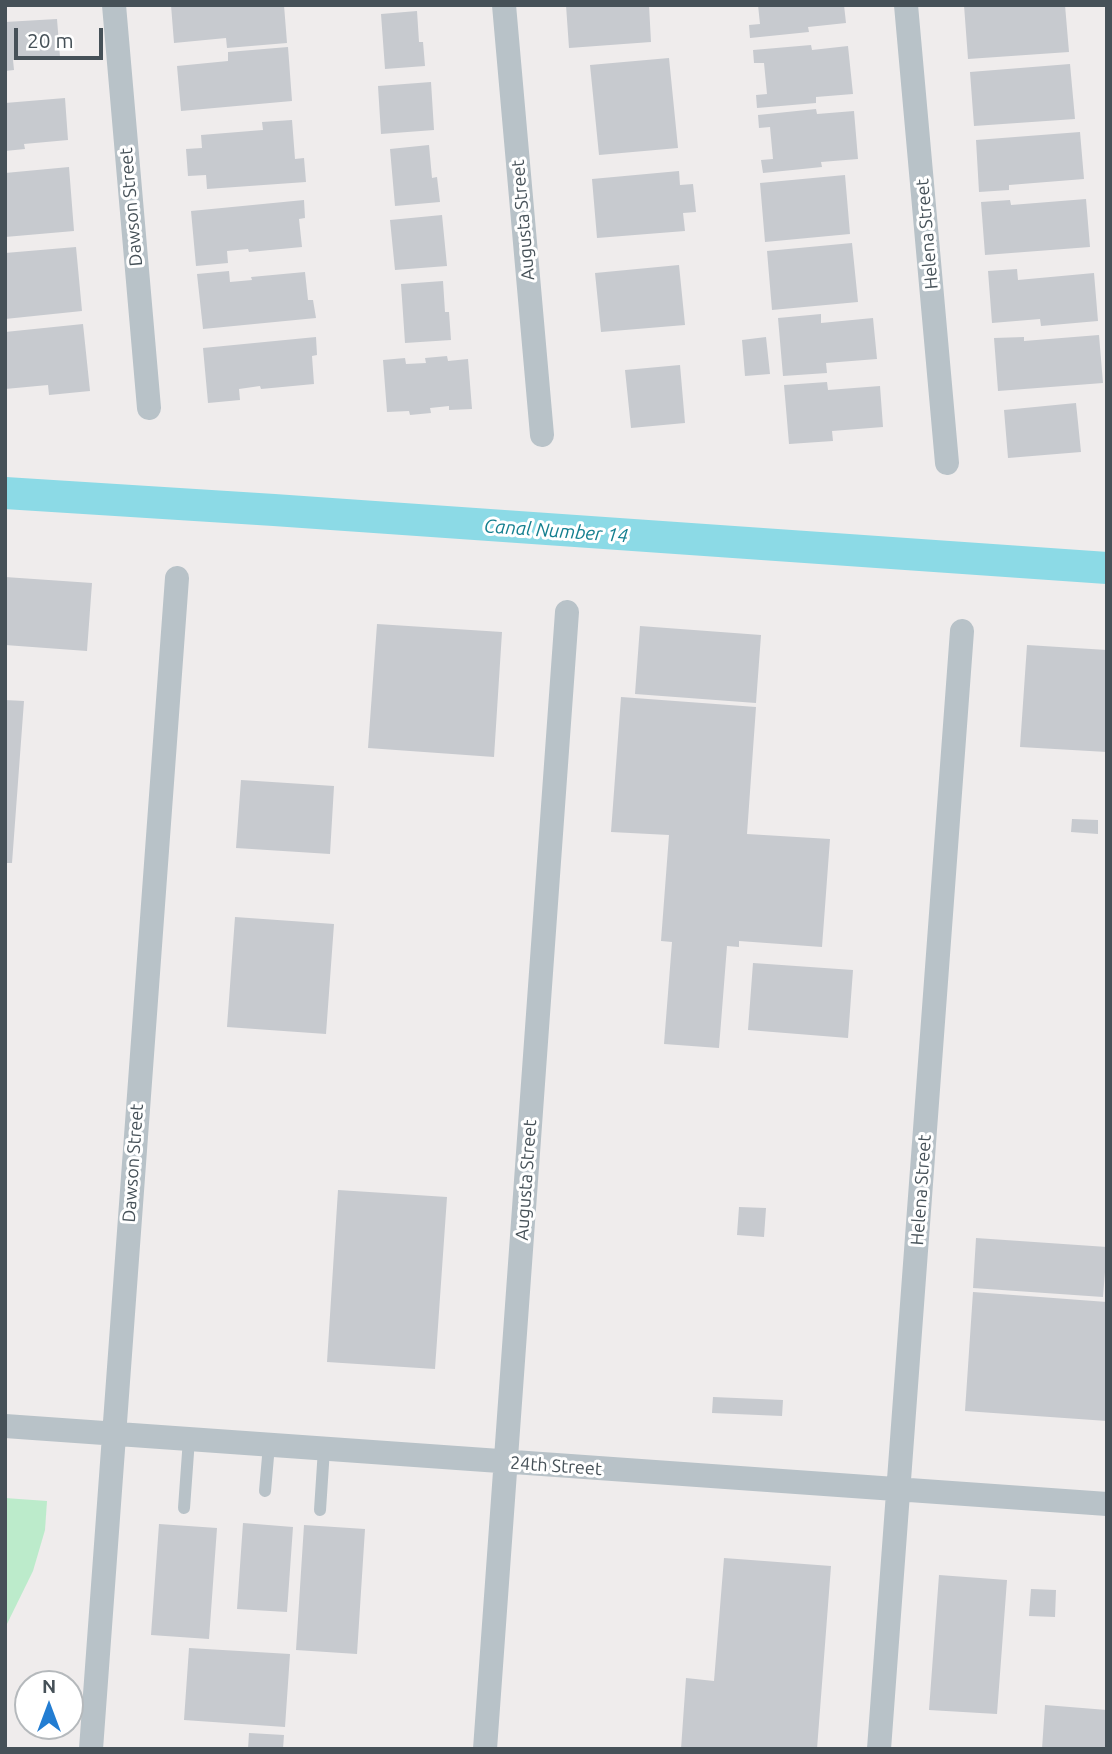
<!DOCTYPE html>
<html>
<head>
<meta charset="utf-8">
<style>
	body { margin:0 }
	#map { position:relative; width:1112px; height:1754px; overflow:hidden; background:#efecec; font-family:Ubuntu,sans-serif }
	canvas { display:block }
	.frame { position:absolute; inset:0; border:7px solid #465158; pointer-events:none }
	.north { position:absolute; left:14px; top:1670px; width:70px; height:70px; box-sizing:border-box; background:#fff; border:2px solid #b5b9bc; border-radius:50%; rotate:0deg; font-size:19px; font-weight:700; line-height:28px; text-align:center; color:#465158 }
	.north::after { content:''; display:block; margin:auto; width:24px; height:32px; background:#237dd2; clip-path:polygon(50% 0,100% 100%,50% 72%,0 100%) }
	.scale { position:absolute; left:14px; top:28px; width:89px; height:32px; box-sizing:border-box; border:4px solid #465158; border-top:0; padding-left:9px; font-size:21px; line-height:24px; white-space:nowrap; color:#465158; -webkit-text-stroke:5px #fff; paint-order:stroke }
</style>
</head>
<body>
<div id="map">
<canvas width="1112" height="1754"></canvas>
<div class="frame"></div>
<div class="north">N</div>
<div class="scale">20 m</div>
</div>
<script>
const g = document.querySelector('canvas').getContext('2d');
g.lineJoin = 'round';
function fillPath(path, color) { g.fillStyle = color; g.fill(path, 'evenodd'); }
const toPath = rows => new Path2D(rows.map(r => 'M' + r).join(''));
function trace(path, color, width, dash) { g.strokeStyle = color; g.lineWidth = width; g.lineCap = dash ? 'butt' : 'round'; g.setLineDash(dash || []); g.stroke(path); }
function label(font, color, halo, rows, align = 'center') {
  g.font = font + ' Ubuntu,sans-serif'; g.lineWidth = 6; g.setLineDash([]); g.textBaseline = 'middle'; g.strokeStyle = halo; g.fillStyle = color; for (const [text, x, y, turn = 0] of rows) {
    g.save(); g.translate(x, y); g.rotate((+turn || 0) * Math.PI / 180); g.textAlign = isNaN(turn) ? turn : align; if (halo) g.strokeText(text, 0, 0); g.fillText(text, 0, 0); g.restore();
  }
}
const green = toPath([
	[5,1498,47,1501,45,1530,33,1571,5,1628]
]);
const canal = toPath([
	[5,493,274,510,1107,568]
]);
const building = toPath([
	[171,5,284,5,287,43,227,48,226,38,174,43],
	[566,5,649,5,651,42,569,48],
	[758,5,844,5,846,23,808,27,809,32,750,38,749,25,760,24],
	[964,5,1065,5,1069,52,968,59],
	[417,11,419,42,423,42,425,66,385,69,381,14],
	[57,19,60,57,13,60,14,70,5,71,5,22],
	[811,45,812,50,848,46,853,94,816,97,816,103,757,108,756,95,767,94,764,63,754,63,753,50],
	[288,47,292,101,181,111,177,66,228,61,228,52],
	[669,58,678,148,599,155,590,65],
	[1070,64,1075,119,974,126,970,72],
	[431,82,434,130,381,134,378,86],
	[65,98,68,140,24,144,25,149,5,151,5,103],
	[816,109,817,114,854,111,858,159,821,162,822,167,763,173,761,160,773,159,770,127,759,128,758,115],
	[292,120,295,159,304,158,306,182,207,189,206,175,188,176,186,149,202,148,201,135,263,130,262,122],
	[1080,132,1084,179,1009,185,1009,190,979,192,976,140],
	[429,145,432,178,437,177,440,202,395,206,390,149],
	[69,167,74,231,5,237,5,173],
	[679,171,680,185,693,184,696,212,683,213,685,231,597,238,592,179],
	[845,175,850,234,765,242,760,183],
	[1086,199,1090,247,985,255,981,202,1010,200,1011,205],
	[304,200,305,218,299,219,302,247,249,252,248,249,227,251,228,263,196,266,191,211],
	[442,215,447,266,395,270,390,220],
	[852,243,858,302,772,310,767,251],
	[76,247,82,311,5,319,5,253],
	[679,265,685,325,601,332,595,273],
	[1017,269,1018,280,1094,273,1098,321,1041,326,1040,319,992,323,988,271],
	[229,271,230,282,252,280,251,277,305,272,308,300,313,300,316,318,203,329,197,274],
	[443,281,445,312,449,312,451,340,405,343,401,284],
	[821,314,821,323,873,318,877,359,826,363,827,373,783,376,778,318],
	[83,324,90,391,49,395,48,385,5,389,5,332],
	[1099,335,1103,383,998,391,994,338,1024,337,1024,341],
	[316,337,317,355,312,356,314,384,261,389,260,386,239,389,240,400,208,403,203,348],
	[766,337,770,374,745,376,742,340],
	[447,356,448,361,468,359,472,409,449,410,449,406,430,408,431,413,410,415,409,411,387,412,383,360,405,358,406,364,426,363,425,358],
	[680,365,685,423,631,428,625,370],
	[827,382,828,390,880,386,883,427,832,431,833,441,789,444,784,385],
	[1076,403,1081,452,1008,458,1004,410],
	[5,577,92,583,87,651,5,645],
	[377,624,502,632,494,757,368,748],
	[640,626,761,635,756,703,635,694],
	[1027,645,1107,650,1107,752,1020,747],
	[621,697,756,707,747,834,830,839,822,947,739,941,739,947,727,946,719,1048,664,1044,672,942,661,941,669,835,611,832],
	[5,700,24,701,12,863,5,863],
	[241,780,334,786,330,854,236,848],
	[1072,819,1098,820,1098,834,1071,832],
	[235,917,334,924,326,1034,227,1027],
	[753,963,853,970,848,1038,748,1030],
	[338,1190,447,1197,435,1369,327,1362],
	[739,1207,766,1208,764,1237,737,1235],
	[976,1238,1107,1247,1103,1297,973,1288],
	[973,1292,1107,1302,1107,1421,965,1411],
	[713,1397,783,1400,782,1416,712,1413],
	[243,1523,293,1527,287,1612,237,1609],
	[159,1524,217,1528,209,1639,151,1635],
	[304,1525,365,1529,357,1654,296,1650],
	[724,1558,831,1566,817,1749,681,1749,686,1678,714,1681],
	[939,1575,1007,1580,997,1714,929,1710],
	[1031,1589,1056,1590,1055,1617,1029,1616],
	[189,1648,290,1654,285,1727,184,1720],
	[1045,1705,1107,1710,1107,1749,1042,1749],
	[249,1733,284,1735,283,1749,248,1749]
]);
const service = toPath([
	[265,1491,269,1445],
	[184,1508,189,1439],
	[320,1510,324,1449]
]);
const minor = toPath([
	[114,5,149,408],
	[504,5,542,435],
	[906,5,947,463],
	[5,1426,1107,1504],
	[91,1749,177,578],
	[485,1749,567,612],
	[879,1749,962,631]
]);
const streetNames = [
	["Dawson Street",131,207,-95],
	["Augusta Street",523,220,-95],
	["Helena Street",927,234,-95],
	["Dawson Street",133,1163,-86],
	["Augusta Street",526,1180,-86],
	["Helena Street",921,1190,-86],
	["24th Street",556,1466,4]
];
const waterNames = [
	["Canal Number 14",556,531,4]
];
fillPath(green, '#bcebcb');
trace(canal, '#8cdae6', 32);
fillPath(building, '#c7cacf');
trace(service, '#b8c2c8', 12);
trace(minor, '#b8c2c8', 24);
label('18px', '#465158', '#fff', streetNames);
label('italic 19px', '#147f8f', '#fff', waterNames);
</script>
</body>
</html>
